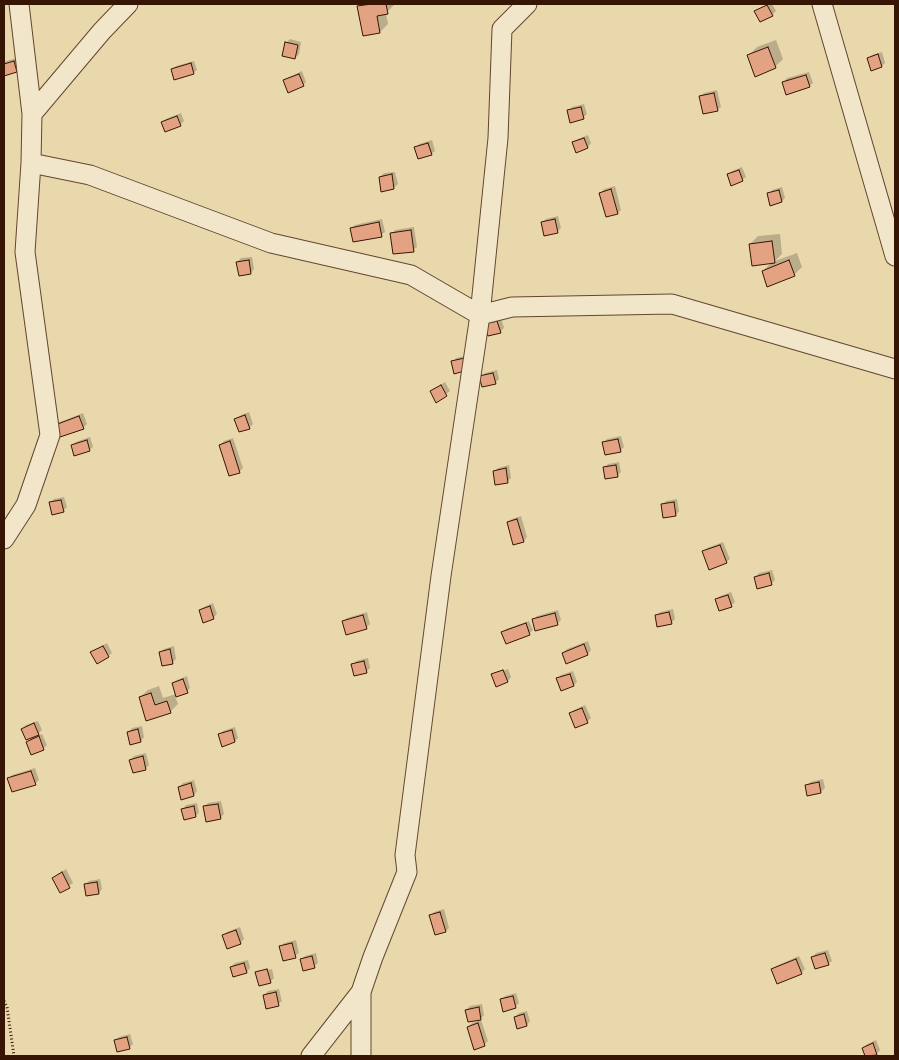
<!DOCTYPE html>
<html>
<head>
<meta charset="utf-8">
<style>
	body { margin:0 }
	#map { position:relative; width:899px; height:1060px; overflow:hidden; background:#ead8ad; font-family:Vollkorn,serif }
	canvas { display:block }
	.frame { position:absolute; inset:0; border:5px solid #361505; pointer-events:none }
</style>
</head>
<body>
<div id="map">
<canvas width="899" height="1060"></canvas>
<div class="frame"></div>
</div>
<script>
const g = document.querySelector('canvas').getContext('2d');
g.lineJoin = 'round';
function fillPath(path, color) { g.fillStyle = color; g.fill(path, 'evenodd'); }
const toPath = rows => new Path2D(rows.map(r => 'M' + r).join(''));
function trace(path, color, width, dash) { g.strokeStyle = color; g.lineWidth = width; g.lineCap = dash ? 'butt' : 'round'; g.setLineDash(dash || []); g.stroke(path); }
const shadow = toPath([
	[362,4,395,4,386,13,388,24,380,32,364,35,359,7],
	[768,4,772,4,776,11,772,15,756,12],
	[290,39,301,42,299,54,295,58,286,43],
	[776,40,783,59,775,67,749,55,757,47],
	[882,52,885,63,882,66,872,69,868,59,872,55],
	[17,58,20,67,16,71,5,74,4,63,6,61],
	[194,61,197,70,193,73,172,69,176,66],
	[302,71,306,82,303,85,285,80,289,77],
	[809,72,813,83,809,86,784,82,787,78],
	[717,90,721,107,717,110,700,96,704,93],
	[584,104,587,114,583,118,568,111,572,107],
	[181,113,184,121,180,125,162,122,166,119],
	[588,135,591,143,588,147,577,151,574,143,578,139],
	[432,140,435,151,431,154,416,148,419,144],
	[742,167,746,177,742,180,728,175,732,171],
	[395,172,398,184,394,188,380,177,384,173],
	[615,186,621,210,618,213,601,193,604,189],
	[782,187,785,198,782,201,771,204,769,194,772,190],
	[558,216,561,228,557,232,542,223,546,219],
	[382,219,385,232,381,235,352,228,355,225],
	[414,227,417,247,413,250,392,234,395,230],
	[780,234,782,254,775,261,797,253,802,267,794,275,763,271,771,263,750,244,758,236],
	[252,257,254,269,251,273,240,275,237,262,241,258],
	[501,318,504,328,500,332,486,325,489,321],
	[469,355,467,369,453,362,456,358],
	[497,370,499,379,495,383,481,376,485,373],
	[445,382,450,391,437,401,431,391],
	[249,412,253,424,249,428,236,419,239,416],
	[83,413,87,424,83,428,56,425,60,422],
	[621,436,624,447,620,451,603,443,607,439],
	[90,437,93,447,89,450,72,445,76,442],
	[233,438,243,468,239,472,220,445,224,441],
	[619,462,621,472,617,476,604,468,608,464],
	[509,465,511,478,508,481,494,471,498,468],
	[64,497,67,507,63,511,50,503,54,499],
	[677,499,679,511,676,515,662,505,666,501],
	[521,516,527,537,524,541,508,522,512,519],
	[723,542,730,559,726,562,704,552,707,548],
	[772,570,775,580,771,584,755,577,759,573],
	[731,592,735,602,731,606,716,600,720,596],
	[213,603,217,614,213,618,200,610,204,607],
	[673,609,675,619,671,623,656,616,660,612],
	[558,610,561,620,557,624,534,619,537,616],
	[367,612,370,624,367,627,347,634,343,622,347,618],
	[529,621,533,630,529,634,503,632,506,629],
	[588,641,591,650,588,654,567,662,563,653,567,649],
	[107,643,112,653,108,656,92,652],
	[174,646,176,659,173,662,160,652,164,649],
	[368,658,370,668,366,672,353,665,356,661],
	[508,669,511,677,508,681,497,685,493,675,495,672,495,674],
	[573,671,577,682,574,685,558,678,561,675],
	[187,676,190,688,187,692,175,696,178,704,170,712,147,719,140,697,148,690,159,686,163,698,176,694,173,683,177,680],
	[585,705,591,718,587,722,570,714,574,710],
	[38,721,42,730,36,736,42,734,47,745,43,749,28,742,34,735,22,729,26,725],
	[142,726,144,737,141,741,129,732,132,728],
	[235,727,238,738,235,741,219,735,223,731],
	[146,753,149,765,146,768,133,772,130,760,134,756],
	[35,768,39,780,35,784,9,779,12,775],
	[823,779,825,788,821,792,808,794,807,786,810,782],
	[194,780,197,791,194,795,179,787,183,783],
	[221,801,224,814,220,818,204,807,208,803],
	[197,803,199,813,195,816,183,809,186,805],
	[66,869,73,883,61,891,53,878],
	[100,879,102,889,99,893,85,885,89,881],
	[444,909,449,928,446,931,431,915,434,912],
	[240,927,244,939,240,943,223,936,227,932],
	[296,940,299,953,295,956,280,947,284,943],
	[828,950,832,961,828,964,813,957,816,953],
	[316,953,318,963,314,966,301,959,305,956],
	[799,956,805,969,801,973,773,970,776,966],
	[248,960,250,968,247,972,231,967,235,963],
	[272,969,274,978,270,982,257,972,259,970,259,972],
	[279,989,282,1001,278,1004,264,995,268,991],
	[516,993,519,1003,515,1007,501,1000,505,996],
	[482,1004,484,1015,481,1019,466,1010,470,1006],
	[527,1011,530,1021,527,1025,518,1027,515,1017,519,1013],
	[481,1020,488,1041,484,1045,468,1027,472,1023],
	[130,1034,133,1044,129,1048,115,1040,119,1037],
	[876,1040,880,1050,877,1054,866,1056,863,1048,867,1044]
]);
const building = toPath([
	[372,4,386,4,388,14,377,16,380,33,363,36,357,6,372,4],
	[767,5,773,16,760,22,754,11,767,5],
	[285,42,298,45,295,59,282,56,285,42],
	[768,47,776,68,755,77,747,55,768,47],
	[878,54,882,67,871,71,867,58,878,54],
	[14,61,17,72,4,76,4,64,14,61],
	[191,63,194,74,174,80,171,69,191,63],
	[299,74,304,86,288,93,283,80,299,74],
	[806,75,810,87,786,95,782,82,806,75],
	[714,93,718,111,703,114,699,96,714,93],
	[581,107,584,119,570,123,567,110,581,107],
	[177,116,181,126,165,132,161,122,177,116],
	[584,138,588,148,576,153,572,142,584,138],
	[428,143,432,155,418,159,414,147,428,143],
	[739,170,743,181,731,186,727,174,739,170],
	[392,174,394,189,381,192,379,177,392,174],
	[611,189,618,214,606,217,599,193,611,189],
	[779,190,782,202,770,206,767,193,779,190],
	[555,219,558,233,544,236,541,222,555,219],
	[379,222,382,237,353,242,350,228,379,222],
	[411,230,414,252,393,254,390,233,411,230],
	[772,241,775,263,752,266,749,244,772,241],
	[249,260,251,274,239,276,236,262,249,260],
	[789,260,795,276,767,287,762,271,789,260],
	[497,321,501,333,488,336,484,324,497,321],
	[465,358,468,370,454,374,451,361,465,358],
	[493,373,496,384,482,387,479,376,493,373],
	[441,385,447,396,436,403,430,391,441,385],
	[245,415,250,429,239,432,234,419,245,415],
	[79,416,84,429,60,437,55,425,79,416],
	[618,439,621,452,605,455,602,442,618,439],
	[87,440,90,451,74,456,71,445,87,440],
	[230,441,240,473,229,476,219,445,230,441],
	[616,465,618,477,605,479,603,467,616,465],
	[506,468,508,483,495,485,493,471,506,468],
	[61,500,64,512,52,515,49,502,61,500],
	[674,502,676,516,663,518,661,504,674,502],
	[517,519,524,542,513,545,507,522,517,519],
	[720,545,727,563,709,570,702,551,720,545],
	[769,573,772,585,757,589,754,577,769,573],
	[728,595,732,607,719,611,715,599,728,595],
	[210,606,214,619,203,623,199,610,210,606],
	[669,612,672,624,657,627,655,615,669,612],
	[555,613,558,625,535,631,532,619,555,613],
	[363,615,367,629,346,635,342,621,363,615],
	[526,623,530,635,506,644,501,632,526,623],
	[584,644,588,655,566,664,562,653,584,644],
	[103,646,109,657,97,664,90,652,103,646],
	[170,649,173,664,162,666,159,652,170,649],
	[364,661,367,673,354,676,351,664,364,661],
	[503,670,508,682,496,687,491,674,503,670],
	[570,674,574,686,561,691,556,678,570,674],
	[183,679,188,693,176,697,172,683,183,679],
	[151,693,155,705,167,701,171,713,146,721,139,697,151,693],
	[582,708,588,723,575,728,569,713,582,708],
	[34,723,39,735,26,740,21,729,34,723],
	[138,729,141,742,130,745,127,732,138,729],
	[232,730,235,742,222,747,218,734,232,730],
	[39,736,44,750,31,755,26,742,39,736],
	[143,756,146,770,133,773,129,760,143,756],
	[31,771,36,785,12,792,7,778,31,771],
	[819,782,821,793,807,796,805,785,819,782],
	[191,783,194,796,181,800,178,787,191,783],
	[218,804,221,819,206,822,203,806,218,804],
	[194,806,196,817,184,820,181,809,194,806],
	[62,872,70,888,60,893,52,878,62,872],
	[97,882,99,894,86,896,84,884,97,882],
	[440,912,446,932,435,935,429,915,440,912],
	[236,930,241,944,227,949,222,935,236,930],
	[292,943,296,958,283,961,279,946,292,943],
	[825,953,829,965,815,969,811,957,825,953],
	[312,956,315,968,303,971,300,959,312,956],
	[796,959,802,974,777,984,771,969,796,959],
	[244,963,247,973,233,977,230,967,244,963],
	[267,969,271,983,259,986,255,972,267,969],
	[276,992,279,1006,266,1009,263,995,276,992],
	[513,996,516,1008,503,1012,500,999,513,996],
	[479,1007,481,1020,468,1022,465,1010,479,1007],
	[524,1014,527,1026,517,1029,514,1017,524,1014],
	[478,1023,485,1046,474,1050,467,1027,478,1023],
	[127,1037,130,1049,117,1052,114,1040,127,1037],
	[873,1043,877,1055,865,1056,862,1048,873,1043]
]);
const path = toPath([
	[4,1001,7,1007,14,1056]
]);
const minor = toPath([
	[19,4,32,114],
	[822,4,895,256],
	[31,163,90,175,271,243,411,275,480,315,512,307,672,304,895,369],
	[4,539,26,505,50,435,25,252,31,163,32,114,102,31,128,4],
	[361,992,361,1056],
	[311,1056,361,992,373,957,407,872,405,855,441,576,480,315,498,138,502,29,527,4]
]);
fillPath(shadow, '#0003');
fillPath(building, '#e3a383');
trace(building, '#361505', 1);
trace(minor, '#63462f', 21);
trace(path, '#361505', 3, [1, 2.5]);
trace(minor, '#f1e6ca', 19);
</script>
</body>
</html>
